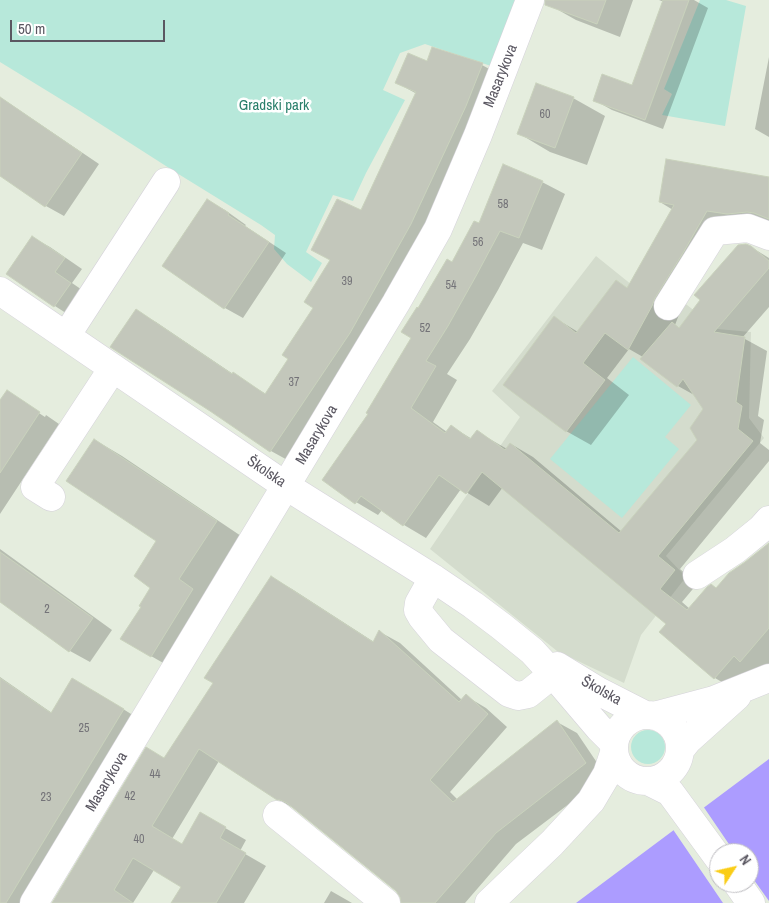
<!DOCTYPE html>
<html>
<head>
<meta charset="utf-8">
<style>
	body { margin:0 }
	#map { position:relative; width:769px; height:903px; overflow:hidden; background:#e5edde; font-family:"Archivo Narrow",sans-serif }
	canvas { display:block }
	.north { position:absolute; left:709px; top:843px; width:50px; height:50px; box-sizing:border-box; background:#fff; border:1px solid #bdbcc0; border-radius:50%; rotate:55deg; font-size:14px; font-weight:700; line-height:20px; text-align:center; color:#5a5761 }
	.north::after { content:''; display:block; margin:auto; width:18px; height:22px; background:#facd17; clip-path:polygon(50% 0,100% 100%,50% 72%,0 100%) }
	.scale { position:absolute; left:10px; top:20px; width:155px; height:22px; box-sizing:border-box; border:2px solid #5a5761; border-top:0; padding-left:6px; font-size:15px; line-height:18px; white-space:nowrap; color:#5a5761; -webkit-text-stroke:4px #fff; paint-order:stroke }
</style>
</head>
<body>
<div id="map">
<canvas width="769" height="903"></canvas>
<div class="north">N</div>
<div class="scale">50 m</div>
</div>
<script>
const g = document.querySelector('canvas').getContext('2d');
g.lineJoin = 'round';
function fillPath(path, color) { g.fillStyle = color; g.fill(path, 'evenodd'); }
const toPath = rows => new Path2D(rows.map(r => 'M' + r).join(''));
function trace(path, color, width, dash) { g.strokeStyle = color; g.lineWidth = width; g.lineCap = dash ? 'butt' : 'round'; g.setLineDash(dash || []); g.stroke(path); }
function label(font, color, halo, rows, align = 'center') {
  g.font = font + ' "Archivo Narrow",sans-serif'; g.lineWidth = 5; g.setLineDash([]); g.textBaseline = 'middle'; g.strokeStyle = halo; g.fillStyle = color; for (const [text, x, y, turn = 0] of rows) {
    g.save(); g.translate(x, y); g.rotate((+turn || 0) * Math.PI / 180); g.textAlign = isNaN(turn) ? turn : align; if (halo) g.strokeText(text, 0, 0); g.fillText(text, 0, 0); g.restore();
  }
}
const education = toPath([
	[596,256,668,314,678,298,718,329,751,332,749,418,764,438,666,556,686,577,641,635,624,683,557,651,430,549,520,417,492,391]
]);
const green = toPath([
	[0,0,519,0,497,68,425,44,400,53,383,90,405,100,366,173,353,201,333,195,306,252,322,263,311,282,287,264,274,249,275,235,261,225,180,175,80,111,0,62],
	[700,0,726,0,746,6,725,126,662,115,672,94,664,89],
	[633,357,691,405,665,437,679,449,622,518,550,459],
	'631 747a17 17 0 1 1 34 0a17 17 0 1 1-34 0Z'
]);
const water = toPath([
	[769,759,769,903,576,903],
	[719,853,749,853,749,883,719,883]
]);
const pier = toPath([
	[703,806,735,853,719,853,719,883,749,883,749,873,769,901,769,903,723,903,672,828]
]);
const shadow = toPath([
	[556,0,633,0,620,37,576,20,553,7],
	[659,0,694,0,708,8,663,129,612,110,594,100,633,87,664,2],
	[769,57,769,137,755,129],
	[428,63,482,65,502,76,486,117,291,462,271,451,211,410,136,311,156,322,233,374,266,394,290,359,315,308,417,94,397,83],
	[0,97,99,164,64,216,46,206,0,175],
	[573,98,605,116,587,165,550,152,518,133],
	[769,178,769,227,732,224,680,312,675,325,681,329,751,247,769,258,769,307,742,338,745,339,767,351,758,416,764,420,760,443,769,450,769,461,680,569,697,584,682,602,690,609,769,547,769,667,737,691,715,678,668,624,503,487,489,506,461,489,426,538,404,525,382,510,378,515,356,502,370,414,452,264,479,225,542,182,565,194,542,250,523,243,498,290,470,339,447,374,457,380,433,422,447,432,451,426,472,439,478,432,507,449,511,444,533,457,622,532,698,440,704,409,696,396,678,386,642,359,643,357,629,349,607,378,629,395,591,445,566,431,555,318,578,332,616,282,628,289,673,210,660,202],
	[207,200,225,210,246,225,245,226,286,253,243,318,225,308,163,266],
	[32,237,50,247,82,269,72,283,88,294,72,317,55,306,7,274],
	[7,392,25,402,25,404,45,417,46,415,59,424,0,514,0,402],
	[95,440,122,456,244,538,179,672,151,656,142,607,151,588,157,541],
	[0,549,112,630,90,662,70,651,0,600],
	[271,577,292,589,374,642,380,632,400,643,462,700,466,696,486,708,507,727,450,792,458,800,557,722,577,733,606,776,516,844,465,903,417,903,299,811,277,799,219,761,172,839,183,846,201,814,246,840,240,851,266,866,244,903,188,903,182,887,154,870,133,903,54,903,165,760,214,683],
	[0,677,52,713,94,691,144,722,34,903,0,903],
	[331,891,352,903,324,903]
]);
const building = toPath([
	[545,0,606,0,597,24,545,5,545,0],
	[663,0,689,0,645,120,593,101,602,74,632,85,663,0],
	[432,47,483,63,466,106,411,224,350,333,270,452,210,411,110,347,136,309,232,374,233,372,265,394,288,359,282,355,313,308,304,302,330,260,311,250,337,199,361,210,416,92,395,83,408,53,427,61,432,47],
	[536,83,574,97,555,148,517,134,536,83],
	[0,97,82,153,45,207,0,176,0,97],
	[666,159,769,177,769,219,754,213,747,212,727,214,707,211,683,253,655,298,652,306,628,350,605,333,583,363,605,380,566,432,503,385,554,316,576,333,616,280,627,288,674,205,659,202,666,159],
	[503,164,543,181,519,238,500,231,476,276,448,326,426,361,436,366,411,408,445,433,451,425,470,439,477,430,505,450,510,443,619,533,697,440,690,428,703,409,683,379,677,387,640,359,672,322,679,328,700,300,694,295,738,245,746,244,751,246,769,261,769,268,714,332,745,337,736,402,742,406,738,429,753,441,658,556,675,570,660,589,687,610,707,587,711,584,716,588,729,573,745,562,769,543,769,628,740,662,734,656,714,679,659,632,666,624,482,472,466,494,439,475,403,526,361,496,355,504,322,480,368,414,366,413,411,338,401,332,417,307,418,308,447,259,452,262,474,221,479,223,503,164],
	[207,199,229,213,228,215,269,242,224,309,162,266,207,199],
	[32,236,65,258,55,272,71,283,54,307,6,274,32,236],
	[7,390,40,412,0,473,0,400,7,390],
	[94,439,217,521,179,579,193,589,151,657,120,639,141,607,139,606,150,588,134,576,156,541,66,481,94,439],
	[0,552,93,618,69,652,0,602,0,552],
	[271,576,373,642,379,630,459,702,466,694,488,714,430,780,453,802,557,720,586,763,496,833,435,903,401,903,400,897,396,891,287,803,280,800,277,800,199,749,152,826,182,844,200,812,226,827,220,838,246,853,216,903,171,903,181,887,133,858,114,890,133,903,52,903,146,747,164,758,213,683,204,678,271,576],
	[0,678,51,713,72,678,124,709,6,903,0,903,0,678]
]);
const minor = toPath([
	[0,291,286,486,433,578,473,605,501,626,532,651,553,674,599,728,614,743],
	[668,306,715,231,748,228,769,236],
	[66,336,166,182],
	[51,497,35,487,113,368],
	[697,575,735,550,761,529,769,520],
	[433,578,419,603,418,610,422,617,441,640,509,693,518,696,528,694,553,674],
	[557,666,598,691,645,715],
	'614 748a33 33 0 1 1 66 0a33 33 0 1 1-66 0Z',
	[654,716,714,700,769,678],
	[680,750,688,740,737,696],
	[650,782,670,792,719,859],
	[277,815,386,903],
	[737,883,751,903],
	[34,903,396,303,438,229,478,135,530,0],
	[489,903,552,843,591,801,607,774,614,753]
]);
const numberNames = [
	["60",545,115],
	["58",503,205],
	["56",478,243],
	["39",347,282],
	["54",451,286],
	["52",425,329],
	["37",294,383],
	["2",47,610],
	["25",84,729],
	["44",155,775],
	["42",130,797],
	["23",46,798],
	["40",139,840]
];
const streetNames = [
	["Masarykova",501,76,-68],
	["Masarykova",317,435,-59],
	["Školska",266,472,34],
	["Školska",601,691,29],
	["Masarykova",107,782,-59]
];
const parkNames = [
	["Gradski park",274,106]
];
fillPath(education, '#d4dccd');
fillPath(green, '#b7e8da');
fillPath(water, '#ac9cff');
fillPath(pier, '#e5edde');
fillPath(shadow, '#0003');
fillPath(building, '#c3c7bb');
trace(building, '#c9d2bc', 1);
trace(minor, '#d5d2da', 29);
trace(minor, '#fff', 28);
label('12px', '#747378', null, numberNames);
label('15px', '#5a5761', '#fff', streetNames);
label('15px', '#2a7f6b', '#fff', parkNames);
</script>
</body>
</html>
